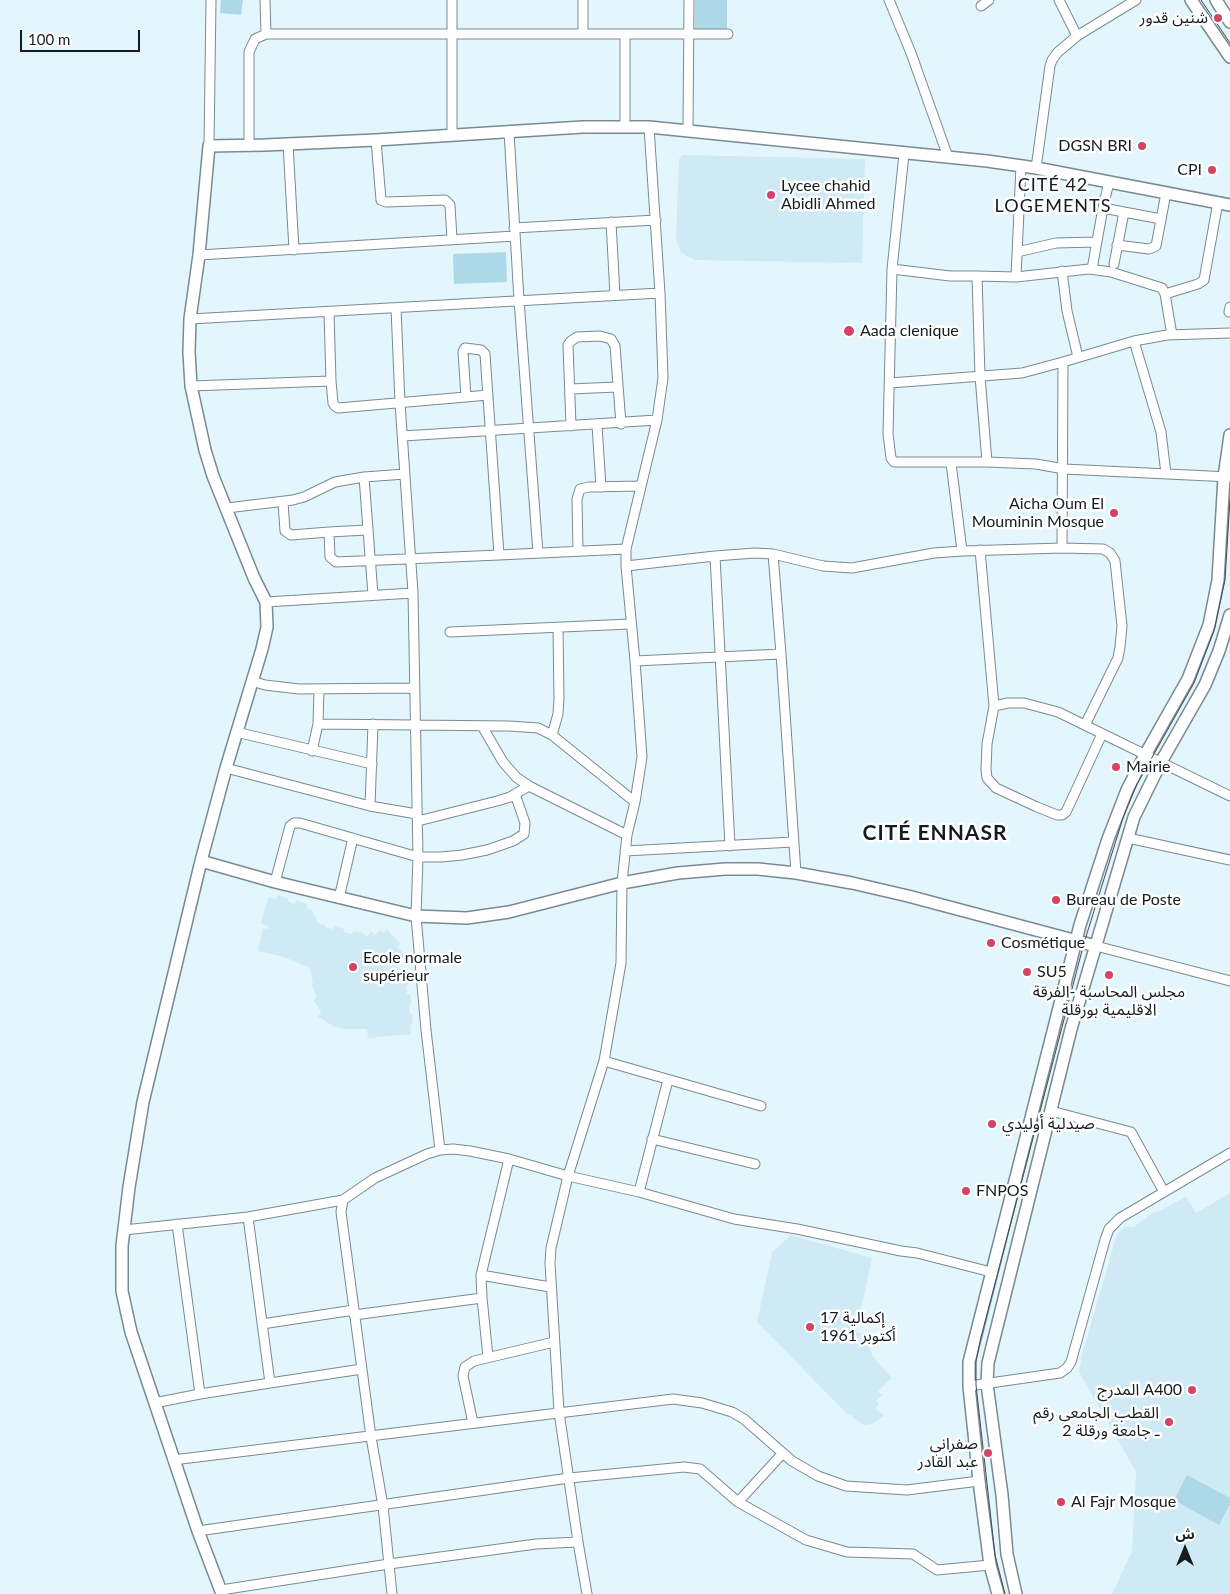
<!DOCTYPE html>
<html>
<head>
<meta charset="utf-8">
<style>
	body { margin:0 }
	#map { position:relative; width:1230px; height:1594px; overflow:hidden; background:#e4f6fd; font-family:Lato,"Noto Sans Arabic",sans-serif }
	canvas { display:block }
	.north { position:absolute; left:1160px; top:1524px; width:50px; height:50px; -webkit-text-stroke:4px #fff; paint-order:stroke; rotate:0deg; font-size:14px; font-weight:700; line-height:20px; text-align:center; color:#151c1e }
	.north::after { content:''; display:block; margin:auto; width:18px; height:22px; background:#151c1e; clip-path:polygon(50% 0,100% 100%,50% 72%,0 100%) }
	.scale { position:absolute; left:20px; top:30px; width:120px; height:22px; box-sizing:border-box; border:2px solid #151c1e; border-top:0; padding-left:6px; font-size:15px; line-height:18px; white-space:nowrap; color:#151c1e; -webkit-text-stroke:4px #fff; paint-order:stroke }
</style>
</head>
<body>
<div id="map">
<canvas width="1230" height="1594"></canvas>
<div class="north">ش</div>
<div class="scale">100 m</div>
</div>
<script>
const g = document.querySelector('canvas').getContext('2d');
g.lineJoin = 'round';
function fillPath(path, color) { g.fillStyle = color; g.fill(path, 'evenodd'); }
const toPath = rows => new Path2D(rows.map(r => 'M' + r).join(''));
function trace(path, color, width, dash) { g.strokeStyle = color; g.lineWidth = width; g.lineCap = dash ? 'butt' : 'round'; g.setLineDash(dash || []); g.stroke(path); }
function label(font, color, halo, rows, align = 'center') {
  g.font = font + ' Lato,"Noto Sans Arabic",sans-serif'; g.lineWidth = 5; g.setLineDash([]); g.textBaseline = 'middle'; g.strokeStyle = halo; g.fillStyle = color; for (const [text, x, y, turn = 0] of rows) {
    g.save(); g.translate(x, y); g.rotate((+turn || 0) * Math.PI / 180); g.textAlign = isNaN(turn) ? turn : align; if (halo) g.strokeText(text, 0, 0); g.fillText(text, 0, 0); g.restore();
  }
}
const built = toPath([
	[683,155,865,159,862,263,695,260,687,256,681,252,676,239,679,159],
	[278,895,288,898,288,902,295,904,296,900,307,904,307,909,312,910,318,923,325,925,325,927,333,929,334,926,344,929,344,932,352,934,353,931,363,933,367,937,371,931,375,935,380,930,384,933,387,929,400,944,397,946,405,956,397,963,400,974,407,978,408,985,406,986,407,994,410,994,411,1005,409,1005,410,1014,412,1014,413,1024,410,1025,411,1034,368,1038,367,1029,345,1029,335,1027,318,1017,321,1011,313,1000,317,997,311,984,313,983,310,968,284,957,258,951,263,928,268,929,269,926,261,924,268,897,276,899],
	[1230,1193,1230,1594,1112,1594,1132,1551,1136,1472,1079,1372,1083,1351,1117,1234,1126,1226,1134,1227,1153,1212,1157,1212,1186,1197,1196,1213],
	[791,1235,872,1258,856,1332,864,1334,873,1357,892,1378,878,1391,882,1395,876,1401,879,1404,875,1408,884,1416,872,1424,865,1425,854,1419,850,1414,848,1415,757,1322,772,1252]
]);
const green = toPath([
	[221,0,243,0,241,15,220,13],
	[695,0,727,0,727,29,695,29],
	[506,252,507,282,454,284,453,254],
	[1187,1475,1230,1498,1230,1504,1219,1525,1174,1500]
]);
const minor = toPath([
	[452,0,452,135],
	[583,0,583,34],
	[889,0,911,53,948,157],
	[1059,0,1077,36],
	[981,6,989,0],
	[266,34,728,34],
	[625,34,625,126],
	[688,130,689,0],
	[509,132,519,300,538,553],
	[376,140,381,200,386,202,445,200,450,205,452,239],
	[288,144,294,250],
	[209,146,211,0],
	[249,146,249,52,255,39,266,34,265,0],
	[904,154,892,269,950,276,977,276,980,376,987,462,1036,464,1064,469,1230,477],
	[1036,168,1050,66,1052,60,1058,52,1077,36,1136,0],
	[1109,182,1103,208,1124,212,1114,264],
	[1124,212,1161,219],
	[611,222,615,295],
	[514,228,656,220],
	[1117,245,1149,249,1156,246,1166,193],
	[1017,252,1056,243,1096,242],
	[199,255,515,236],
	[892,269,888,434,891,458,894,462,987,462],
	[1092,269,1103,208],
	[1062,271,1067,311,1078,357],
	[977,276,1016,277,1089,269,1111,272,1162,288,1165,294,1172,335],
	[1016,277,1021,166],
	[1165,294,1198,284,1204,280,1218,202],
	[396,308,400,403,413,593,418,857,416,916,426,1030,440,1150],
	[329,312,331,381,333,403,335,406,338,408,466,397],
	[1229,312,1230,307],
	[190,319,660,293],
	[1134,341,1167,335,1230,333],
	[1063,362,1134,341,1161,432,1166,474],
	[890,383,1022,373,1063,362,1062,548,962,551,951,463],
	[191,386,331,381],
	[570,389,617,387],
	[488,395,466,397,463,352,465,348,481,350,485,354,499,555,626,549],
	[597,425,601,487],
	[571,426,568,345,571,341,577,337,600,336,611,339,615,346,621,424],
	[403,436,657,420],
	[283,502,285,531,291,535,329,532,330,557,336,562,499,555],
	[227,508,293,500,304,497,335,482,364,477],
	[329,532,367,530],
	[1062,548,1103,549,1110,553,1115,561,1122,626,1120,647,1118,658,1085,725],
	[980,550,994,706,987,744,986,769,987,778,996,788,1037,807,1057,815,1062,815,1066,812,1102,734],
	[578,551,577,499,580,489,589,487,641,486],
	[773,554,823,566,852,568,934,553,962,551],
	[715,556,730,846],
	[626,566,626,549,657,420,663,378,660,293,649,127],
	[373,595,364,477,405,474],
	[266,602,413,593],
	[450,632,630,624],
	[635,661,781,654],
	[252,681,265,685,299,689,414,688],
	[994,706,1008,703,1024,703,1058,712,1230,796],
	[318,724,509,726,538,728,552,735,635,802],
	[482,726,503,762,516,777,529,786,627,835],
	[236,732,372,764],
	[552,735,558,714,559,699,558,628],
	[312,751,318,724,319,690],
	[226,768,370,806,417,814],
	[370,806,373,724],
	[418,821,497,801,510,797,529,786],
	[1128,838,1230,860],
	[625,851,793,842],
	[275,882,290,826,294,823,300,823,418,857,441,857,462,855,487,850,513,841,524,834,525,823,515,794],
	[339,898,353,838],
	[1096,946,1230,981],
	[604,1061,761,1106],
	[1051,1111,1131,1132,1164,1192],
	[652,1139,755,1164],
	[509,1159,481,1275,550,1287],
	[639,1192,668,1080],
	[248,1217,270,1383,362,1369],
	[177,1224,200,1394],
	[124,1230,248,1217,343,1200],
	[481,1275,482,1298,488,1357],
	[354,1315,482,1298],
	[262,1324,354,1310],
	[969,1386,1060,1373,1067,1368,1071,1362,1105,1240,1109,1229,1120,1218,1230,1153],
	[154,1403,200,1394,270,1383],
	[473,1423,463,1376,465,1367,474,1361,554,1342],
	[173,1460,673,1399,702,1403,732,1412,744,1419,792,1461,818,1476,846,1486,907,1490,979,1481],
	[738,1502,806,1540,847,1552,913,1554,937,1570,990,1565],
	[198,1531,569,1478,684,1467,700,1469,738,1502,783,1453],
	[221,1590,389,1564,536,1544,578,1542],
	[392,1594,383,1506,371,1437,341,1212,343,1200,375,1178,427,1154,440,1150,453,1149,470,1151,509,1159,568,1176,639,1192,734,1219,797,1229,901,1251,917,1253,991,1272],
	[587,1594,578,1542,559,1412,550,1263,551,1248,568,1176,604,1061,621,963,622,883,627,835,635,802,642,757,635,661,626,566,715,556,755,553,773,554,781,654,796,873]
]);
const tertiary = toPath([
	[1191,0,1230,57],
	[1216,0,1230,22],
	[201,861,275,882,416,916,467,918,509,912,622,883,678,873,725,869,758,869,796,873,852,883,908,896,1096,946],
	[222,1594,198,1531,131,1332,122,1291,122,1246,129,1187,143,1102,201,861,226,768,262,649,267,627,266,602,254,578,213,476,205,450,191,386,189,352,190,319,199,255,209,146,265,145,376,140,583,127,649,127,987,161,1036,168,1230,205],
	[998,1594,990,1565,979,1481,969,1386,969,1362,1080,925,1108,839,1127,790,1145,755,1188,679,1209,625,1218,580,1224,477,1230,435],
	[1016,1594,1007,1554,1002,1495,987,1384,988,1363,1071,1029,1134,817,1161,762,1205,685,1219,651,1230,615]
]);
const tram = toPath([
	[1201,0,1230,43],
	[1005,1594,995,1555,976,1385,976,1361,981,1337,1084,943,1123,818,1137,784,1194,683,1214,631,1225,580,1230,499]
]);
const markers = [
	[1218,18,5,"#d34464"],
	[1142,146,5,"#d34464"],
	[1212,170,5,"#d34464"],
	[771,195,5,"#d34464"],
	[849,331,6,"#d34464"],
	[1114,513,5,"#d34464"],
	[1116,767,5,"#d34464"],
	[1056,900,5,"#d34464"],
	[991,943,5,"#d34464"],
	[353,967,5,"#d34464"],
	[1027,972,5,"#d34464"],
	[1109,975,5,"#d34464"],
	[992,1124,5,"#d34464"],
	[966,1191,5,"#d34464"],
	[810,1327,5,"#d34464"],
	[1192,1390,5,"#d34464"],
	[1169,1422,5,"#d34464"],
	[988,1453,5,"#d34464"],
	[1061,1502,5,"#d34464"]
];
const poiNames = [
	["شنين قدور",1208,18,"right"],
	["DGSN BRI",1132,146,"right"],
	["CPI",1202,170,"right"],
	["Lycee chahid",781,186],
	["Abidli Ahmed",781,204],
	["Aada clenique",860,331],
	["Aicha Oum El",1104,504,"right"],
	["Mouminin Mosque",1104,522,"right"],
	["Mairie",1126,767],
	["Bureau de Poste",1066,900],
	["Cosmétique",1001,943],
	["Ecole normale",363,958],
	["supérieur",363,976],
	["SU5",1037,972],
	["مجلس المحاسبة -الفرقة",1109,992,"center"],
	["الاقليمية بورقلة",1109,1010,"center"],
	["صيدلية أوليدي",1002,1124],
	["FNPOS",976,1191],
	["إكمالية 17",820,1318],
	["أكتوبر 1961",820,1336],
	["المدرج A400",1182,1390,"right"],
	["القطب الجامعي رقم",1159,1413,"right"],
	["2 ـ جامعة ورقلة",1159,1431,"right"],
	["صفراني",978,1444,"right"],
	["عبد القادر",978,1462,"right"],
	["Al Fajr Mosque",1071,1502]
];
const neighbourhoodNames = [
	["CITÉ 42",1053,185],
	["LOGEMENTS",1053,206]
];
const districtNames = [
	["CITÉ ENNASR",935,833]
];
fillPath(built, '#cfeaf4');
fillPath(green, '#acd8e8');
trace(minor, '#7a8a90', 11);
trace(tertiary, '#7a8a90', 14);
trace(minor, '#fff', 9);
trace(tertiary, '#fff', 11);
trace(tram, '#434c4f', 1);
for (const [x, y, r, color] of markers) { const dot = new Path2D(); dot.arc(x, y, r, 0, 2 * Math.PI); g.fillStyle = color; g.fill(dot); trace(dot, '#fff', 2); }
label('16px', '#151c1e', '#fff', poiNames, 'left');
g.letterSpacing = '1px';
label('18px', '#151c1e', '#fff', neighbourhoodNames);
g.letterSpacing = '0px';
g.letterSpacing = '1px';
label('bold 21px', '#151c1e', '#fff', districtNames);
g.letterSpacing = '0px';
</script>
</body>
</html>
